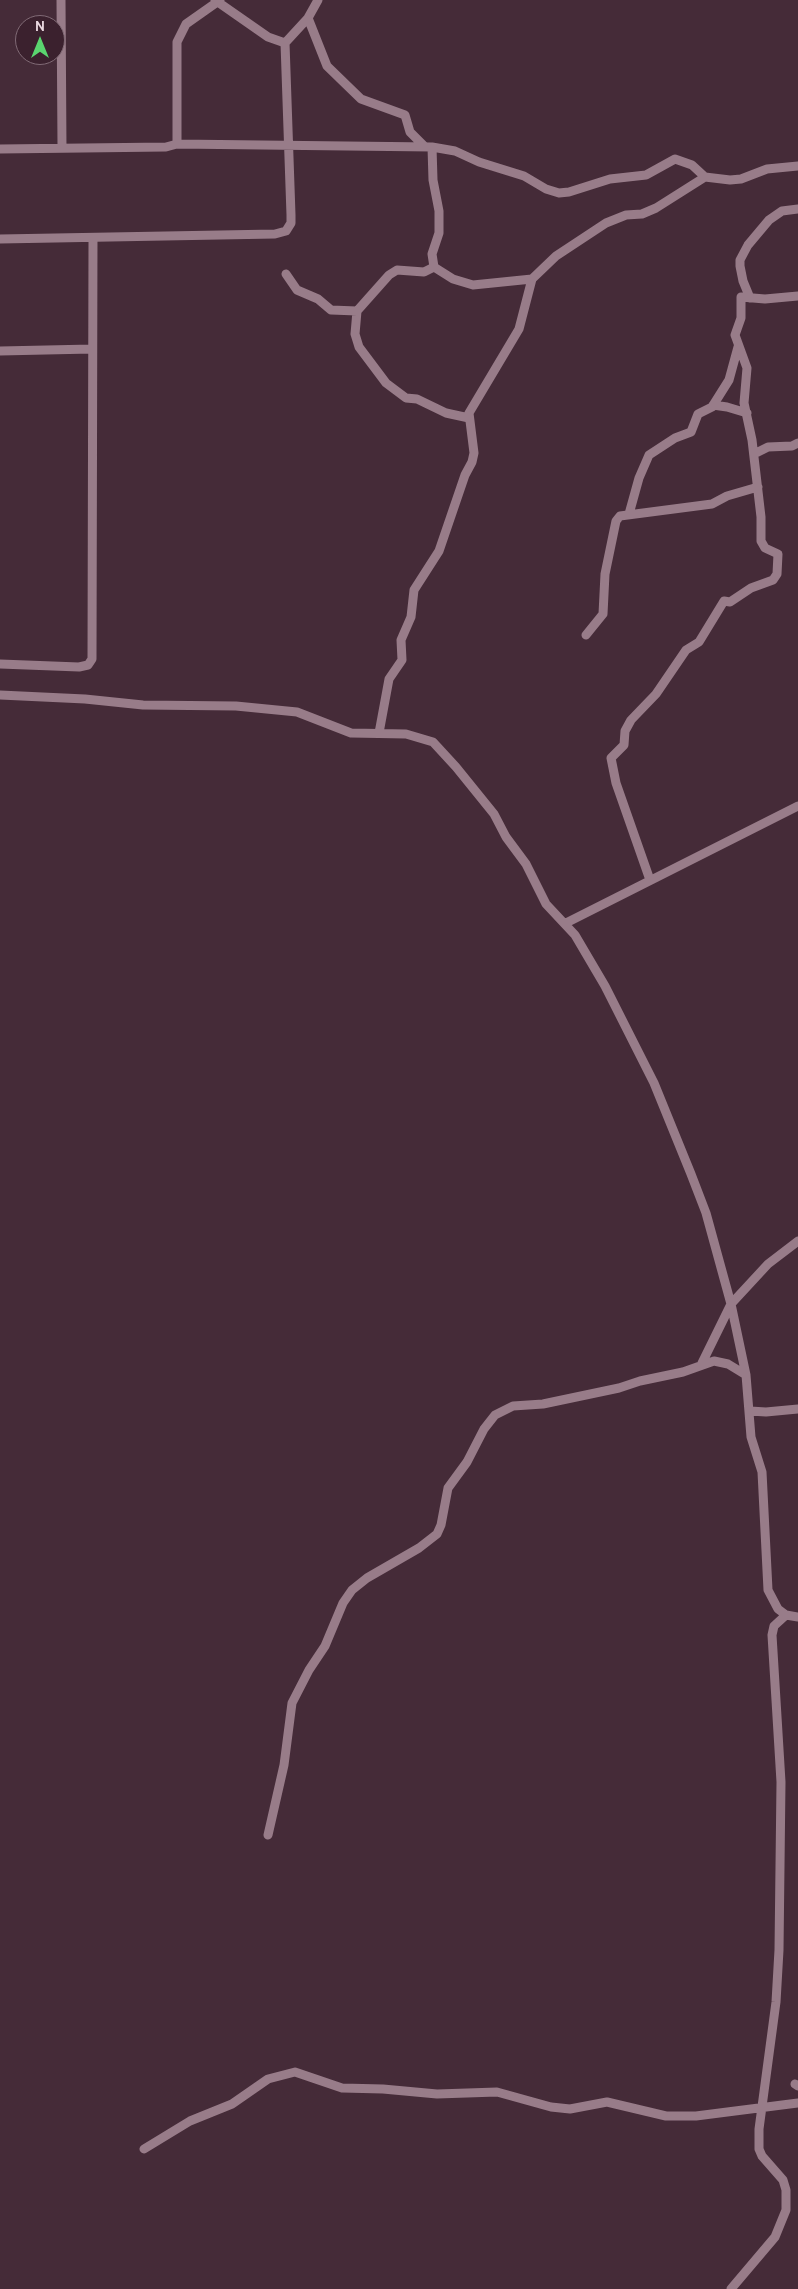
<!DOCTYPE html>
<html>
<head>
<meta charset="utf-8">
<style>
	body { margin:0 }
	#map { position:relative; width:798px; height:2289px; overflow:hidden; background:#452b38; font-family:Cabin,sans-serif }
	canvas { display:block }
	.north { position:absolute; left:15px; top:15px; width:50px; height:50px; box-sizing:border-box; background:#3b212e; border:1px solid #816b76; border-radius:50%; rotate:0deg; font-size:14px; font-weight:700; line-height:20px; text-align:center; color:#ebd9e1 }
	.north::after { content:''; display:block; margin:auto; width:18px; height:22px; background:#5ad56f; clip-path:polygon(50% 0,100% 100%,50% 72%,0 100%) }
</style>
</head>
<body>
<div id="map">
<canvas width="798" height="2289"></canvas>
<div class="north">N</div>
</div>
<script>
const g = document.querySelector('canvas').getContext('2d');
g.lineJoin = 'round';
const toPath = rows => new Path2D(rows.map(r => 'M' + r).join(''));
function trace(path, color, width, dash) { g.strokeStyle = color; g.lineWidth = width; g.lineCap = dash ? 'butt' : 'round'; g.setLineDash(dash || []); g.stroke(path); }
const street = toPath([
	[61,0,62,147],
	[215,0,268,37,285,43,308,18,318,0],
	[308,18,327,66,361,99,405,115,410,132,425,147],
	[177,144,177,42,186,24,220,0],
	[432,147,433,180,439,211,439,233,432,254,434,267,453,279,473,285,532,279],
	[0,149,166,147,177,144,432,147,455,151,479,162,524,176,546,189,559,193,569,192,610,179,646,175,675,159,692,165,705,177],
	[0,239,275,234,286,231,291,223,291,215,285,43],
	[286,274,297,290,318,299,331,310,357,311,389,275,397,270,424,272,434,267],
	[750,298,743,281,740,266,740,260,748,245,769,220,782,211,798,209],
	[357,311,355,334,359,347,386,383,406,398,417,399,446,413,469,418],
	[0,351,92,349],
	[713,405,727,407,747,413],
	[754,454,768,447,792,446,798,443],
	[629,514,639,478,649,455,675,438,691,432,698,414,712,407,729,380,738,347],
	[586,635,603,614,605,574,616,521,620,516,712,504,727,496,758,487],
	[0,664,79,667,88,665,92,659,93,238],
	[0,695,85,699,143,705,236,706,297,712,351,733,406,734,433,742,456,767,494,814,506,837,526,864,546,904,575,935,605,986,654,1083,691,1174,706,1213,731,1304,746,1375,751,1437,762,1472,768,1590,778,1609,786,1615,798,1617],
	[379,733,389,679,402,660,401,640,411,617,414,590,439,551,465,475,472,462,474,453,469,413,519,329,532,279,556,256,606,223,626,215,642,214,656,208,705,177,730,180,741,179,767,169,798,166],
	[650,880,616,783,611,758,624,745,625,731,631,720,656,694,686,650,699,642,724,601,730,602,751,588,773,580,777,574,778,554,765,548,761,541,761,517,752,440,744,403,747,368,735,335,741,318,741,297,765,299,798,296],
	[566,923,798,806],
	[702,1363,731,1304,768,1264,798,1241],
	[750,1411,766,1412,798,1409],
	[268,1835,284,1765,292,1703,309,1670,325,1646,343,1603,352,1590,367,1578,419,1548,437,1534,441,1525,448,1488,467,1462,484,1429,495,1415,513,1406,543,1404,619,1388,640,1381,683,1372,714,1361,728,1364,746,1375],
	[795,2084,798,2086],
	[144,2149,190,2121,232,2104,268,2079,295,2072,342,2088,383,2089,437,2094,497,2092,551,2107,570,2109,607,2102,666,2116,696,2116,798,2103],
	[731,2289,775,2237,786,2210,786,2190,783,2180,762,2156,759,2149,759,2129,776,2002,779,1950,781,1782,772,1635,774,1626,786,1615]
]);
trace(street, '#987c89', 9);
</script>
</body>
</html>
